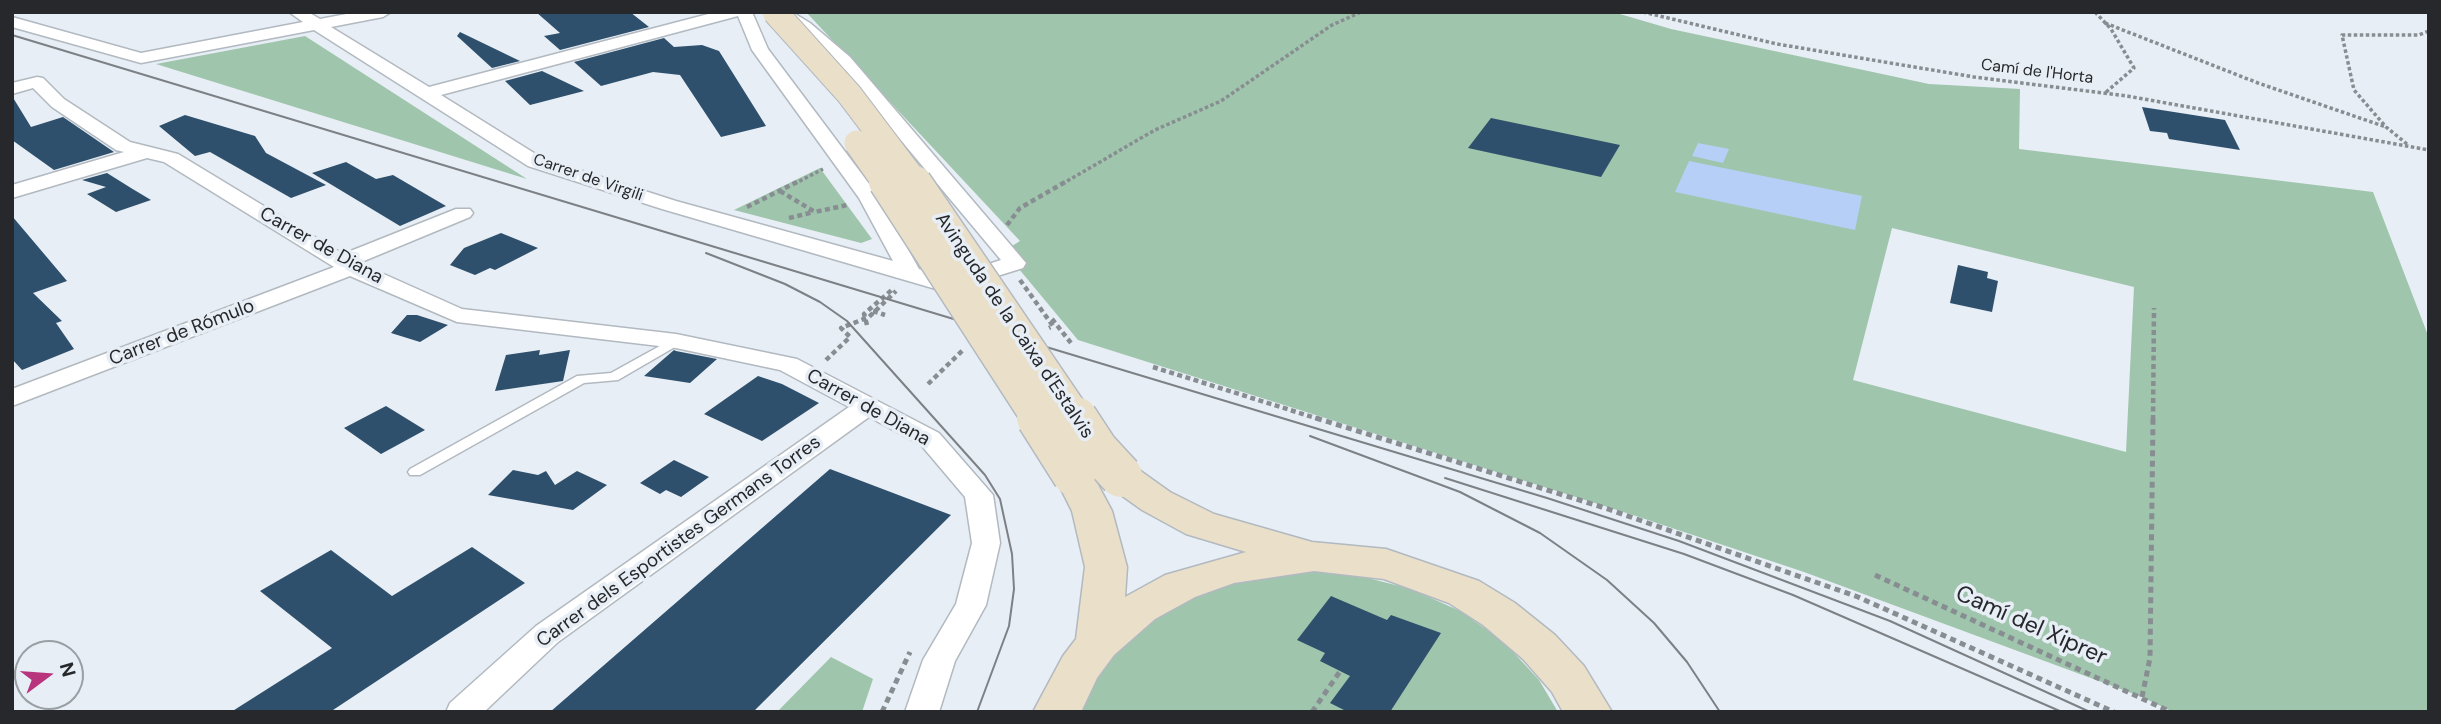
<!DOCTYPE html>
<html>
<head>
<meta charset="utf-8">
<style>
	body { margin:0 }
	#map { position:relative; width:2441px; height:724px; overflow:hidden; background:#e7eef5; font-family:"DM Sans",sans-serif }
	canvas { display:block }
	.frame { position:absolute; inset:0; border:14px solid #26282b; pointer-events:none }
	.north { position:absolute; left:14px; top:640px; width:70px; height:70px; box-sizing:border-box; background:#e7eef5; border:2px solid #9a9fa4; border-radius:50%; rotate:74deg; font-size:19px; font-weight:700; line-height:28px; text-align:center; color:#26282b }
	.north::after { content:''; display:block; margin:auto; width:24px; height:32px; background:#b8357d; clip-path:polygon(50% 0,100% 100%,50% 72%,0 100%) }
</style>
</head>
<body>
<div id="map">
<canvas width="2441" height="724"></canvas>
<div class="frame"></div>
<div class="north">N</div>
</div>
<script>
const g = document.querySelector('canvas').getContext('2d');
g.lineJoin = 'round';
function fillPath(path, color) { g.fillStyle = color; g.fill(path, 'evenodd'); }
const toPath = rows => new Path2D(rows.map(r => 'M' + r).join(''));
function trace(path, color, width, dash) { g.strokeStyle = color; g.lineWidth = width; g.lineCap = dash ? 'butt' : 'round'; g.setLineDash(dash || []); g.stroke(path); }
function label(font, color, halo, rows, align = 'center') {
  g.font = font + ' "DM Sans",sans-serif'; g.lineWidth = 7; g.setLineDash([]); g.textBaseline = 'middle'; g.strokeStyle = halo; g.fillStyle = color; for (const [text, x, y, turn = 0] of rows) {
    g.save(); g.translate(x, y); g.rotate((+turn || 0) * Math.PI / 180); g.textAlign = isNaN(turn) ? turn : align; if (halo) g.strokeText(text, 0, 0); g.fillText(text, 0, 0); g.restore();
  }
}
const green = toPath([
	[806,12,1613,12,1671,29,1929,84,2020,89,2019,149,2373,192,2429,338,2429,712,2173,712,2142,697,1804,572,1636,516,1078,340,1004,251,1020,241],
	[1892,228,2134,287,2126,452,1853,380],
	[305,36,527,179,156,64],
	[820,168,872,239,861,243,734,210],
	[1307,571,1360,576,1411,589,1460,611,1503,641,1539,680,1558,712,1082,712,1093,684,1122,645,1160,614,1205,591,1254,576],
	[831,657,873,679,862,712,777,712]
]);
const water = toPath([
	[1698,143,1729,149,1723,163,1692,156],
	[1689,161,1862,196,1855,230,1675,192]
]);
const building = toPath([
	[536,12,630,12,649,27,560,50,544,36,560,33],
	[460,32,520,61,492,68,457,36],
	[664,38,674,47,702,45,719,51,766,126,721,137,680,75,653,72,601,86,574,62],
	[542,71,584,91,530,105,505,81],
	[12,96,31,127,63,117,114,152,54,170,12,140],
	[2142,107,2225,120,2240,150,2169,139,2167,133,2150,131],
	[185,115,255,136,266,153,326,185,291,198,210,152,195,156,159,126],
	[1491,118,1620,145,1601,177,1468,148],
	[346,162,376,179,393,175,446,206,400,226,312,173],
	[107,173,131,188,151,200,116,212,87,194,106,187,82,180],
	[12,216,67,281,33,293,62,321,56,323,74,349,22,370,12,359],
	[501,233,538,248,495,270,490,268,475,275,450,265,464,248],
	[1958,265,1988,272,1987,278,1998,281,1992,312,1950,303],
	[407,315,417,315,448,325,420,342,391,333],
	[540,350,539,355,570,350,563,381,495,391,506,355],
	[674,350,676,351,717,359,690,383,644,376],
	[758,376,782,384,819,403,762,441,704,414],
	[386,406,425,430,381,454,344,428],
	[674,460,709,477,681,497,666,490,660,494,640,483],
	[830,469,951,515,753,712,550,712],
	[513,470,538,475,546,471,555,485,577,471,607,485,573,510,488,495],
	[472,547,525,583,330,712,231,712,332,648,260,591,331,550,392,596],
	[1331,596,1387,620,1391,615,1441,633,1390,712,1348,712,1330,703,1350,676,1320,661,1325,653,1297,640]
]);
const pathFar2 = toPath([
	[1643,12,1777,44,1974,77,2127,96,2429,150],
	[2095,12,2111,29,2134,68,2105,93],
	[2105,23,2258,83,2386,127],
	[2407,144,2386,127,2354,90,2342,35,2419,35,2429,31],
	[794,184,823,169],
	[1062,184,1155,130,1221,101,1332,25,1361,12]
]);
const pathFar1 = toPath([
	[780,191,815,212,847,205],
	[747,207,797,182],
	[789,218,814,212],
	[1007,225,1020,208,1065,182],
	[1020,280,1053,326,1049,328],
	[873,311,885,315],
	[1052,319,1071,343],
	[867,325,864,314,894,288],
	[826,360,850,337,841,328,869,317,896,291],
	[1153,367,1322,420],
	[928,384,963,350],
	[2153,420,2154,308]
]);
const path = toPath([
	[1316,418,1608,509,1858,597,2114,712],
	[1875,575,2171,712],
	[2142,697,2150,658,2153,418],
	[882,712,910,652],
	[1312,712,1341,670]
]);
const service = toPath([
	[676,337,680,338,682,341,680,344,618,380,584,383,420,475,410,475,408,472,410,469,577,376,611,373,676,337]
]);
const minor = toPath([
	[289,12,308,12,320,19,357,12,391,12,383,17,331,27,429,87,716,12,752,12,768,49,879,197,919,269,946,278,1001,260,838,65,798,29,772,12,792,12,810,23,850,57,1026,263,1023,268,946,292,662,209,528,166,314,30,141,63,12,27,12,17,141,53,303,22,289,12],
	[738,16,752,50,859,198,893,261,676,201,542,158,441,95,738,16],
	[37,77,43,78,64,99,130,142,178,154,343,254,456,209,470,209,473,213,470,217,359,263,462,309,676,334,797,359,939,433,993,495,1000,543,986,605,955,661,939,712,905,712,923,660,956,604,972,543,965,497,921,445,869,417,558,642,484,712,446,712,450,703,536,626,849,407,780,370,676,348,457,322,350,276,12,406,12,389,334,267,164,162,147,158,12,198,12,185,124,152,116,150,52,107,33,88,12,94,12,83,37,77]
]);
const secondary = toPath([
	[1074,462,1088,466,1112,511,1127,567,1125,597,1165,575,1246,552,1186,534,1142,510,1107,485,1101,476,1107,467,1121,463,1135,467,1170,492,1214,514,1312,542,1386,549,1479,581,1515,603,1555,635,1584,666,1612,712,1563,712,1552,692,1523,659,1483,625,1449,603,1384,579,1314,571,1234,583,1195,597,1155,619,1114,655,1097,678,1081,712,1033,712,1063,656,1076,639,1085,567,1072,511,1054,475,1060,466,1074,462]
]);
const tram = toPath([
	[12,35,1547,498,1679,541,1890,621,2090,712],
	[706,253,785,284,820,302,847,321,985,475,1000,499,1012,554,1014,589,1009,626,977,712],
	[1310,436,1460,492,1540,533,1607,580,1654,623,1687,662,1720,712],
	[1445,478,1684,554,1793,595,2062,712]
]);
const secondaryBridgeFar2 = toPath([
	[775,12,849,94,917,184],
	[857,143,886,184]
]);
const secondaryBridgeFar1 = toPath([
	[885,182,1039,420],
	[915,182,1077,420]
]);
const secondaryBridge = toPath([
	[1038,418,1074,475],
	[1076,418,1097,450,1121,476]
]);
const farStreetnames = [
	["Camí de l'Horta",2037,72,7],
	["Carrer de Virgili",588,178,19]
];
const streetNames = [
	["Carrer de Diana",321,246,29],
	["Avinguda de la Caixa d'Estalvis",1014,326,56],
	["Carrer de Rómulo",182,333,-21],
	["Carrer de Diana",868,408,29],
	["Carrer dels Esportistes Germans Torres",679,542,-36]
];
const nearStreetnames = [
	["Camí del Xiprer",2031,626,24]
];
fillPath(green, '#9fc5ac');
fillPath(water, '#b6cff6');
fillPath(building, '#2f506c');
trace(service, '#b2b9c0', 3);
trace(minor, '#b2b9c0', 3);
trace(secondary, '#b2b9c0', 3);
trace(pathFar2, '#888d92', 3.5, [3.5, 2.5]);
trace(pathFar1, '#888d92', 4.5, [5, 3.5]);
trace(path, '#888d92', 5, [6, 4.5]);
fillPath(service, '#fff');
fillPath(minor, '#fff');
fillPath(secondary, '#eadfc9');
trace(tram, '#7d8186', 2);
trace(secondaryBridgeFar2, '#b2b9c0', 27, []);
trace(secondaryBridgeFar1, '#b2b9c0', 35, []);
trace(secondaryBridge, '#b2b9c0', 45, []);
trace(secondaryBridgeFar2, '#eadfc9', 25);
trace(secondaryBridgeFar1, '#eadfc9', 32);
trace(secondaryBridge, '#eadfc9', 42);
label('16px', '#26282b', '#e7eef5', farStreetnames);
label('19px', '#26282b', '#e7eef5', streetNames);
label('23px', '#26282b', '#e7eef5', nearStreetnames);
</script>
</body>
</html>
